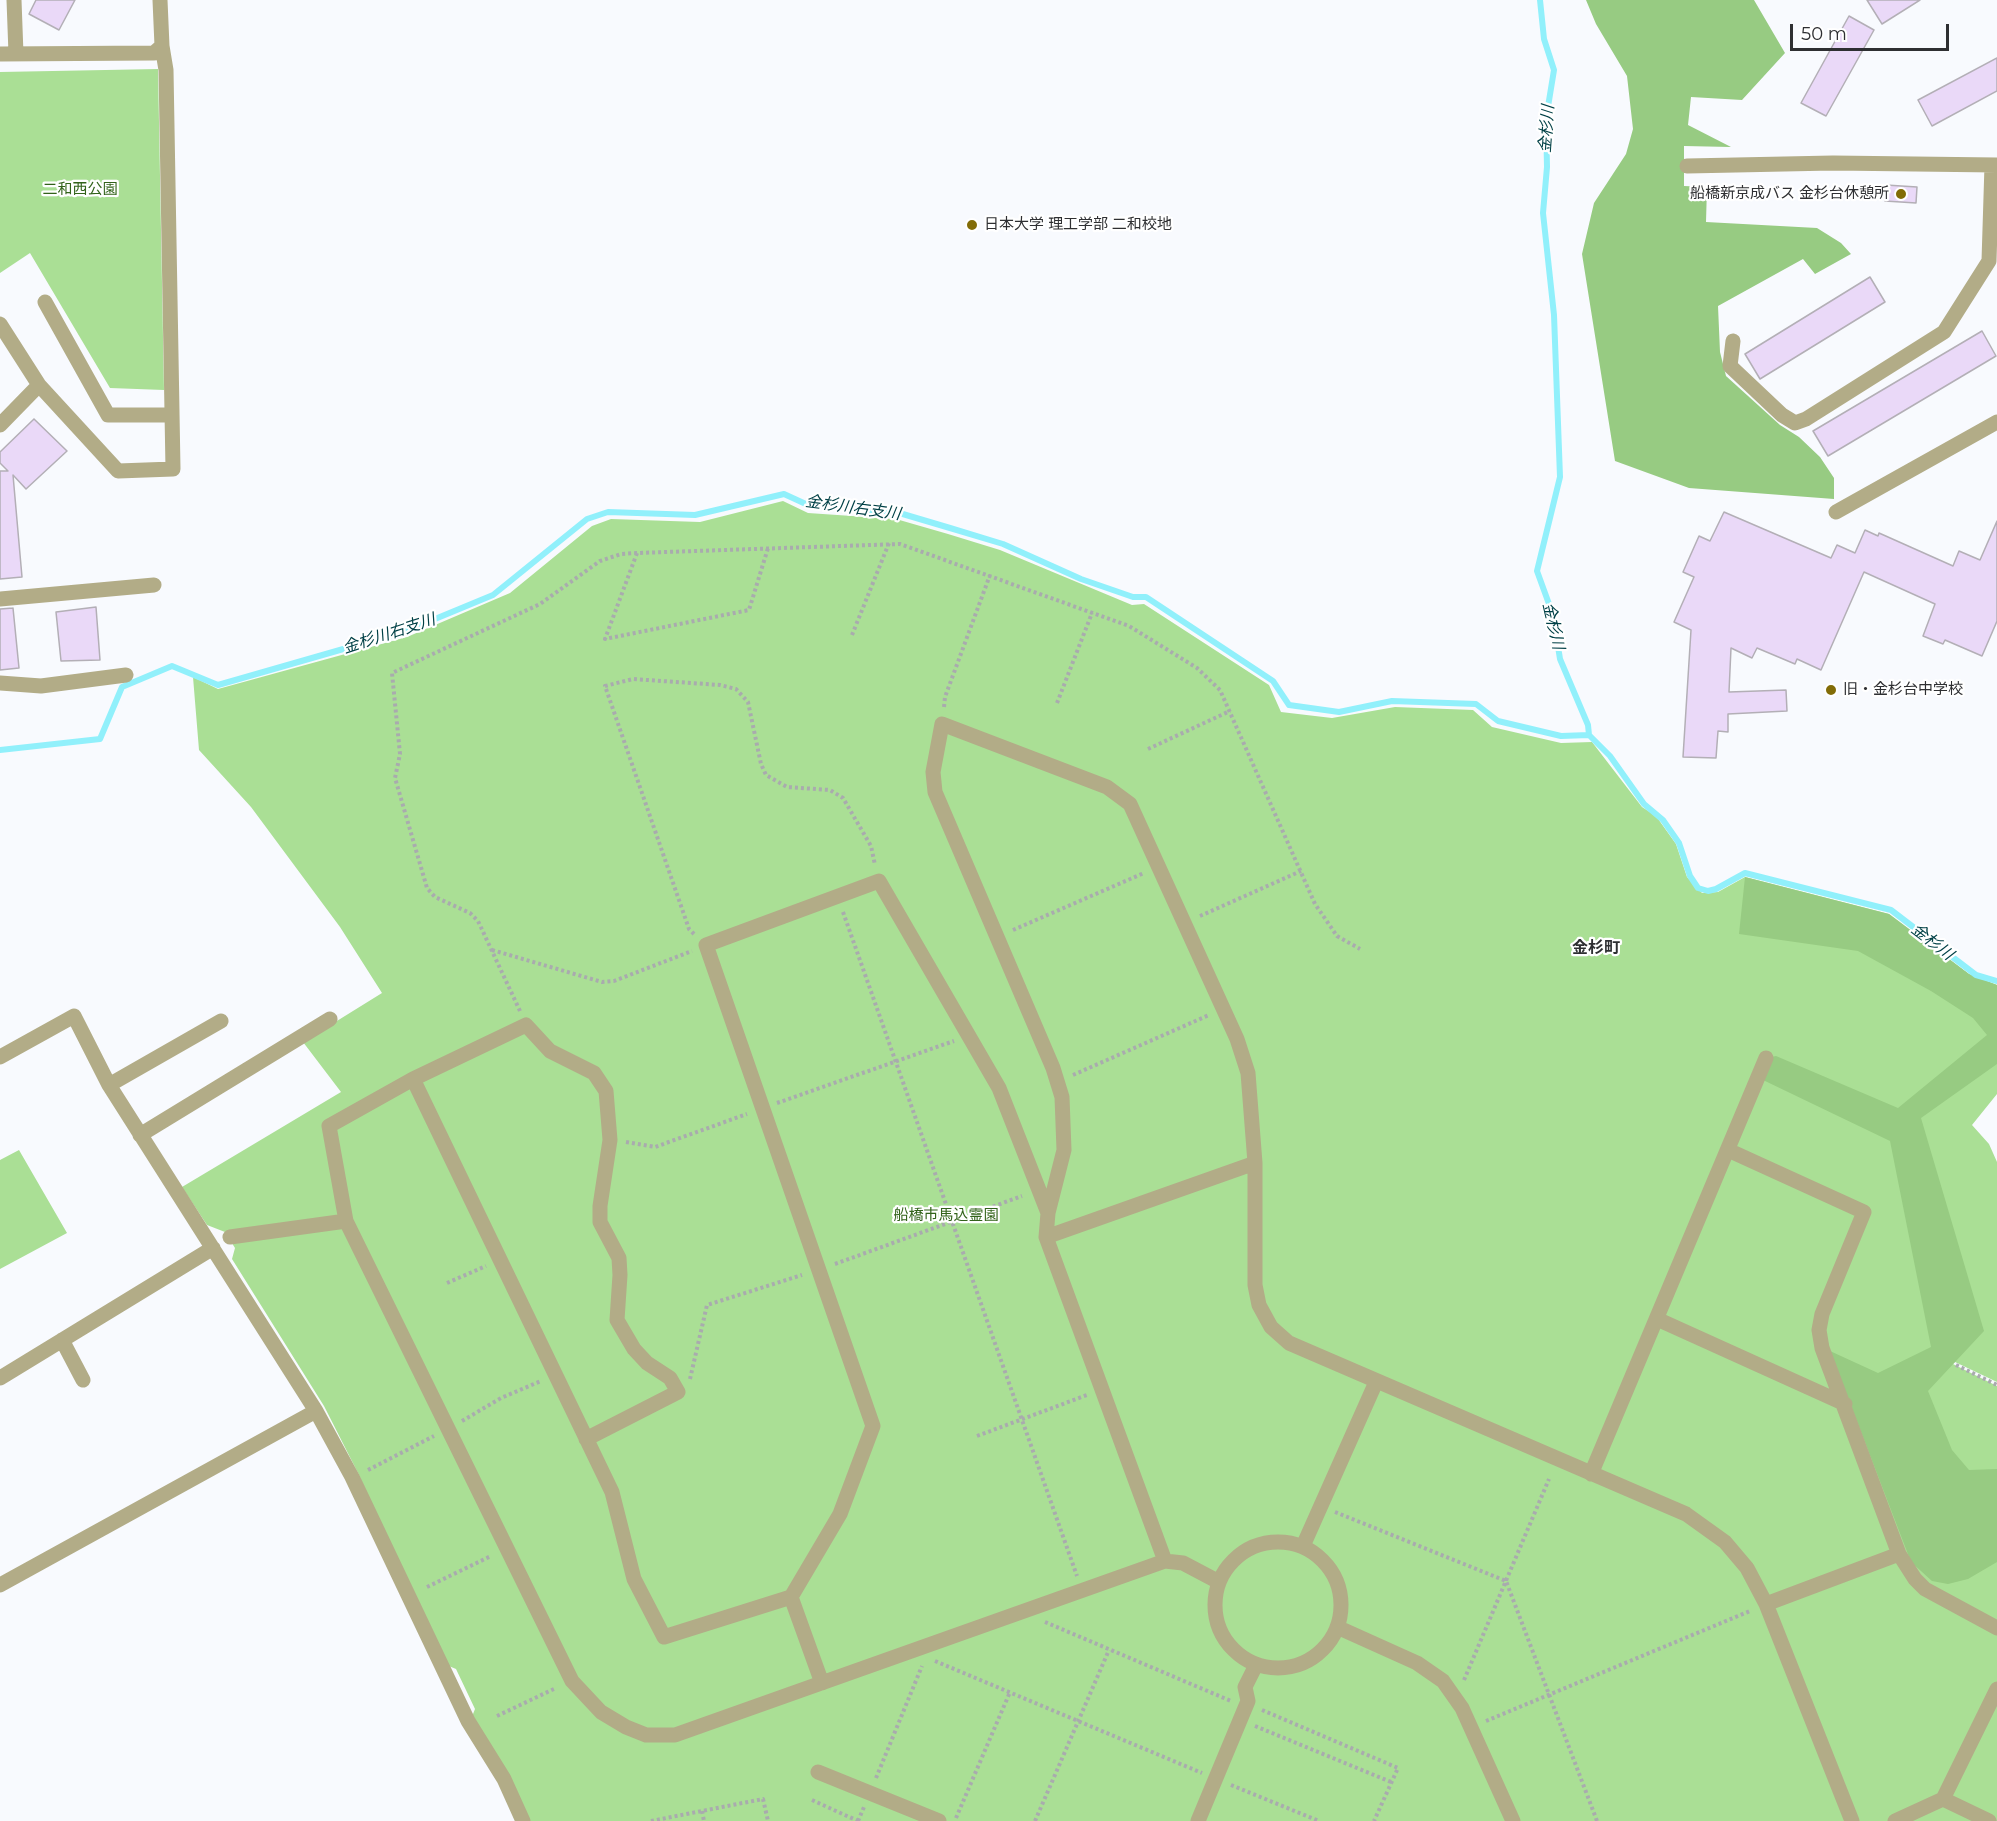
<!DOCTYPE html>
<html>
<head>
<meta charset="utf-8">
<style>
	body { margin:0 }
	#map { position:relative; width:1997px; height:1821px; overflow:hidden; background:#f8fafe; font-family:Montserrat,sans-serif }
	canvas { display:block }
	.scale { position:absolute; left:1790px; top:24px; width:159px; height:27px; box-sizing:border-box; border:3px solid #2e2f32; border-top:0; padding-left:8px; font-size:18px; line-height:21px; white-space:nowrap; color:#2e2f32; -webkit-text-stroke:4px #fff; paint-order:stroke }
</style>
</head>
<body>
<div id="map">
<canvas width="1997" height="1821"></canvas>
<div class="scale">50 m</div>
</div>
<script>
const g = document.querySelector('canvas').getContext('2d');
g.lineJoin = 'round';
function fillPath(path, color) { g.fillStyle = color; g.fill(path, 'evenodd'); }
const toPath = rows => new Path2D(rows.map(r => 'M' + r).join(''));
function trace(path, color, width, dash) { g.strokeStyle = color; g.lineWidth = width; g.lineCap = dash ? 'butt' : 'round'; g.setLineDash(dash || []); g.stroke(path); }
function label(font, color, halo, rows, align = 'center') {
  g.font = font + ' Montserrat,"Noto Sans JP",sans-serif'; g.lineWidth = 4.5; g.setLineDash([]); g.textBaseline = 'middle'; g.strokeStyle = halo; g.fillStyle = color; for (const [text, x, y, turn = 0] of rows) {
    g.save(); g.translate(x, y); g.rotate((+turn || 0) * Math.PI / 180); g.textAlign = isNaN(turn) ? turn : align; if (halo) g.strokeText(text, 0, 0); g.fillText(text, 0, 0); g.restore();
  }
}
const green = toPath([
	[158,69,164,390,110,388,30,253,0,273,0,72],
	[783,501,808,513,896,519,948,534,1000,550,1132,605,1144,604,1269,685,1281,712,1332,718,1395,707,1473,710,1492,727,1561,743,1592,742,1642,807,1656,816,1676,844,1687,877,1702,893,1718,892,1745,877,1889,914,1969,974,1997,985,1997,1094,1972,1125,1989,1144,1997,1162,1997,1382,1955,1362,1953,1364,1997,1386,1997,1821,528,1821,471,1719,475,1709,456,1669,444,1664,358,1473,324,1406,232,1259,235,1248,225,1232,207,1225,182,1187,341,1092,303,1042,382,993,340,927,251,807,199,750,193,677,218,689,407,637,510,593,592,526,611,519,700,522],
	[19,1150,67,1233,0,1269,0,1160]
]);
const forest = toPath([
	[1586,0,1754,0,1785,53,1742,100,1691,97,1688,125,1731,147,1684,146,1684,186,1707,187,1706,222,1817,228,1841,243,1851,254,1815,274,1803,259,1718,306,1720,352,1726,376,1780,425,1799,437,1820,457,1834,478,1834,499,1689,488,1615,461,1582,254,1594,203,1626,154,1633,129,1627,76,1596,24],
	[1745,877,1889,914,1969,974,1997,985,1997,1064,1921,1118,1984,1331,1928,1391,1952,1450,1969,1470,1997,1469,1997,1562,1968,1579,1948,1584,1932,1581,1911,1562,1830,1351,1878,1373,1931,1347,1890,1141,1763,1080,1771,1057,1776,1056,1898,1108,1987,1035,1973,1018,1931,991,1858,951,1739,934]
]);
const stream = toPath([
	[1540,0,1544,39,1554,70,1546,119,1547,167,1543,213,1554,315,1560,477,1537,571,1553,615,1560,659,1588,725,1589,735,1610,756,1644,804,1663,820,1679,843,1690,876,1698,888,1708,891,1716,889,1745,873,1891,910,1976,975,1997,981],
	[0,750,100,739,122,687,172,666,218,685,406,631,493,595,587,519,608,512,695,515,784,494,808,505,896,512,950,528,1003,544,1081,579,1133,597,1146,597,1273,681,1289,705,1339,712,1392,701,1476,704,1498,721,1561,736,1589,735]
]);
const building = toPath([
	[36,0,75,0,59,30,29,14,36,0],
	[1867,0,1920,0,1882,24,1867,0],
	[1849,16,1874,30,1826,116,1801,103,1849,16],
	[1997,58,1997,91,1932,126,1918,100,1997,58],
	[1886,185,1917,187,1916,203,1885,201,1886,185],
	[1870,277,1885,302,1760,379,1745,354,1870,277],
	[1982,331,1996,356,1828,456,1813,431,1982,331],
	[34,419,67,451,26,489,13,475,22,577,0,579,0,471,8,471,0,463,0,452,34,419],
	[1724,512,1831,558,1837,545,1855,553,1865,530,1878,536,1879,533,1953,566,1959,551,1980,560,1997,521,1997,621,1982,656,1945,640,1943,644,1923,636,1935,604,1864,572,1821,670,1797,659,1795,664,1757,648,1752,658,1731,648,1729,692,1786,690,1787,711,1728,714,1728,732,1718,731,1716,758,1683,757,1691,630,1674,622,1694,577,1683,572,1699,536,1710,541,1724,512],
	[96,607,100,660,61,661,56,612,96,607],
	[13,608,19,668,0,670,0,609,13,608]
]);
const path = toPath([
	[637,553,605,639,749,610,768,548],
	[852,635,889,543],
	[1057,703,1092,613],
	[944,707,945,697,990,575],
	[1148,749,1230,711],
	[843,912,1077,1576],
	[1200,916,1301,871],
	[1013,930,1144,873],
	[694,934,689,929,605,686,633,679,720,685,736,689,748,702,761,764,766,775,787,787,830,790,843,798,871,846,875,865],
	[492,950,602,982,614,981,692,951],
	[520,1011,478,921,470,913,435,897,427,888,395,778,400,754,392,673,540,604,600,561,621,554,637,553,900,544,1129,626,1197,668,1220,690,1315,904,1337,936,1360,949],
	[1073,1075,1209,1015],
	[777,1103,954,1041],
	[626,1142,655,1147,747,1114],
	[835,1264,1022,1196],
	[447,1283,486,1266],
	[1956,1365,1997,1385],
	[690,1379,707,1305,802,1275],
	[462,1421,501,1398,541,1381],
	[977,1436,1087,1395],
	[368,1470,434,1436],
	[1335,1512,1506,1581,1597,1821],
	[427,1587,491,1556],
	[1045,1622,1231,1701],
	[935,1661,1202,1773],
	[1464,1680,1549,1479],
	[1262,1710,1398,1768,1374,1821],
	[497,1716,556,1688],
	[1486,1721,1750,1611],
	[1255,1726,1391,1782],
	[876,1778,922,1666],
	[1231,1785,1319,1821],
	[812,1800,858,1821],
	[702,1811,704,1821],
	[956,1818,1010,1692],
	[651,1821,763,1799,768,1821],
	[858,1821,864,1807],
	[1035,1821,1109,1650]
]);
const minor = toPath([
	[14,0,16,54],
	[0,54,154,53,162,46,160,0],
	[1687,166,1833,163,1997,165],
	[45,302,108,415,172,415],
	[0,324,39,385,118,471,173,469,166,70,162,46],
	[1733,341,1730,366,1782,415,1795,423,1806,419,1944,332,1989,261,1992,165],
	[0,425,39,385],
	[1836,512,1997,422],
	[0,599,154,585],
	[0,683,41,686,126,675],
	[0,1057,74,1016,109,1085,316,1411,352,1477,468,1721,504,1779,523,1821],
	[413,1079,612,1492,634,1579,664,1637,791,1597,840,1514,873,1426,706,945,879,881,999,1088,1048,1213],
	[109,1085,221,1021],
	[140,1135,330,1019],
	[1728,1150,1864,1212,1822,1314,1819,1330,1822,1348,1899,1554],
	[230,1237,346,1221],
	[1046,1237,1255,1163],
	[1657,1319,1845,1404],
	[62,1340,83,1380],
	[0,1378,213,1248],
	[586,1439,678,1392,670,1378,647,1363,634,1349,617,1320,620,1275,619,1258,600,1222,600,1206,610,1140,606,1091,594,1073,550,1051,526,1025,413,1079,329,1126,346,1221,572,1681,601,1712,626,1727,646,1735,675,1735,1165,1561,1183,1563,1219,1582],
	[1591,1474,1766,1058],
	'1215 1605a63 63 0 1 1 126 0a63 63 0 1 1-126 0Z',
	[1303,1546,1376,1382],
	[1165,1561,1046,1237,1048,1213,1064,1150,1062,1097,1053,1068,935,792,933,772,942,724,1107,787,1130,804,1237,1039,1248,1073,1255,1163,1255,1285,1259,1305,1271,1327,1289,1343,1686,1514,1725,1542,1747,1568,1766,1604,1852,1821],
	[0,1585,316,1411],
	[791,1597,822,1683],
	[1766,1604,1899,1554,1915,1579,1925,1589,1997,1628],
	[1337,1627,1417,1663,1443,1681,1462,1708,1513,1821],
	[818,1772,939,1821],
	[1943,1799,1997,1689],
	[1198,1821,1248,1701,1245,1687,1256,1665],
	[1895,1821,1943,1799,1989,1821]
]);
const markers = [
	[1901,194,6,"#826c07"],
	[972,225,6,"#826c07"],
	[1831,690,6,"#826c07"]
];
const parkNames = [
	["二和西公園",80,190],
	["船橋市馬込霊園",946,1216]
];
const poiNames = [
	["船橋新京成バス 金杉台休憩所",1889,194,"right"],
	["日本大学 理工学部 二和校地",984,225],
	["旧・金杉台中学校",1843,690]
];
const waterNames = [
	["金杉川",1547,129,-86],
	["金杉川右支川",853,508,8],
	["金杉川",1553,626,77],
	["金杉川右支川",389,634,-18],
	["金杉川",1932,942,38]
];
const neighbourhoodNames = [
	["金杉町",1596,948]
];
fillPath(green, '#aadf95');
fillPath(forest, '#97cb82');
trace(stream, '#91f0fb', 6);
fillPath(building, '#ead9f8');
trace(building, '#b3afb6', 1.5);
trace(path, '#a9abae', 4, [3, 3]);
trace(minor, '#b2ac87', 15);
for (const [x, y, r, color] of markers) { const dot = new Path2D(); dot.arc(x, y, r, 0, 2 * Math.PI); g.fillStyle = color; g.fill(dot); trace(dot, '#fff', 2); }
label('15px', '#32631a', '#fff', parkNames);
label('15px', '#2e2f32', '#fff', poiNames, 'left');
label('italic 16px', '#004046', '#fff', waterNames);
label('bold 16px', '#2e2f32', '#fff', neighbourhoodNames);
</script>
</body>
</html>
